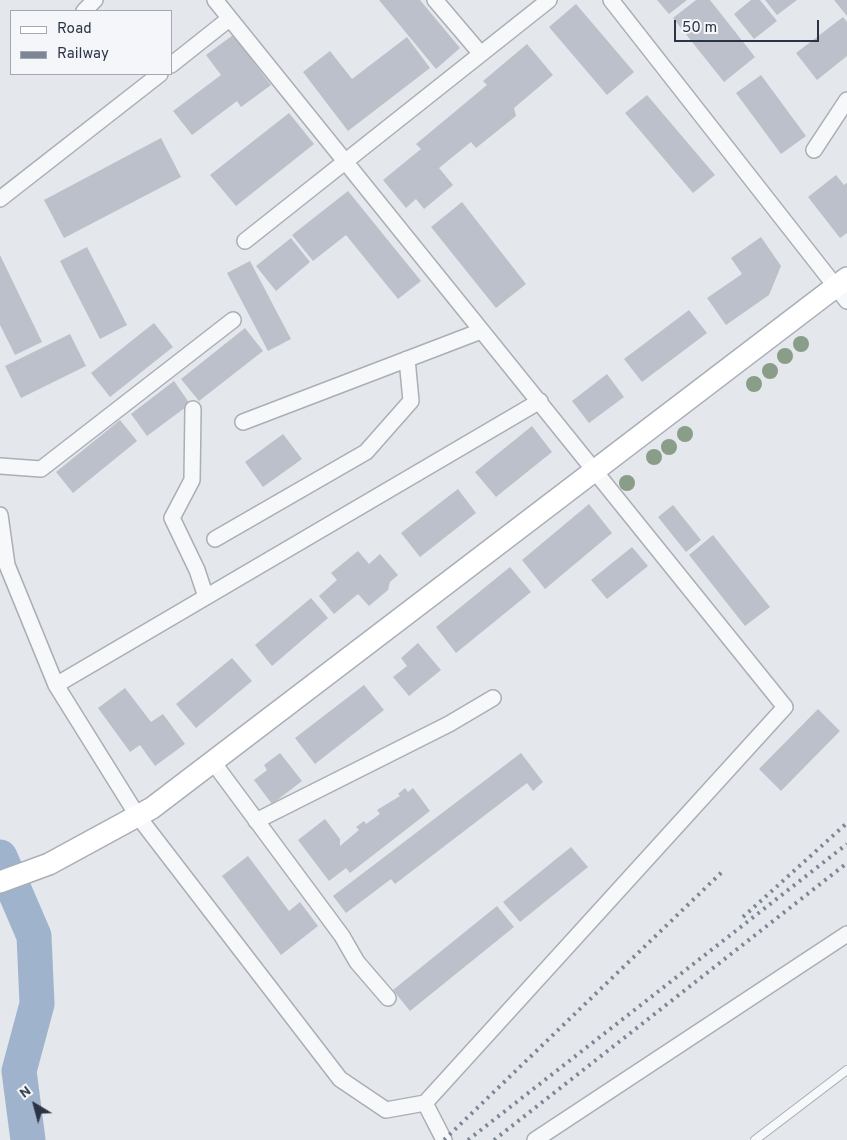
<!DOCTYPE html>
<html>
<head>
<meta charset="utf-8">
<style>
	body { margin:0 }
	#map { position:relative; width:847px; height:1140px; overflow:hidden; background:#e4e7ec; font-family:Overpass,sans-serif }
	canvas { display:block }
	.legend { position:absolute; left:10px; top:10px; width:162px; height:65px; box-sizing:border-box; background:#f4f6f9; border:1px solid #a4a8b1; margin:0; padding:6px 9px; list-style:none; font-size:15px; color:#2b3445 }
	.legend li { display:flex; align-items:center; gap:10px; height:25px }
	.legend b { width:25px; border:1px solid #a4a8b1 }
	.north { position:absolute; left:10px; top:1080px; width:50px; height:50px; -webkit-text-stroke:4px #f4f6f9; paint-order:stroke; rotate:323deg; font-size:14px; font-weight:700; line-height:20px; text-align:center; color:#2b3445 }
	.north::after { content:''; display:block; margin:auto; width:18px; height:22px; background:#2b3445; clip-path:polygon(50% 0,100% 100%,50% 72%,0 100%) }
	.scale { position:absolute; left:674px; top:20px; width:145px; height:22px; box-sizing:border-box; border:2px solid #2b3445; border-top:0; padding-left:6px; font-size:15px; line-height:18px; white-space:nowrap; color:#2b3445; -webkit-text-stroke:4px #f4f6f9; paint-order:stroke }
</style>
</head>
<body>
<div id="map">
<canvas width="847" height="1140"></canvas>
<ul class="legend">
<li><b style="height:6px;background:#fff"></b>Road</li>
<li><b style="height:6px;background:#7d8696"></b>Railway</li>
</ul>
<div class="north">N</div>
<div class="scale">50 m</div>
</div>
<script>
const g = document.querySelector('canvas').getContext('2d');
g.lineJoin = 'round';
const toPath = rows => new Path2D(rows.map(r => 'M' + r).join(''));
function trace(path, color, width, dash) { g.strokeStyle = color; g.lineWidth = width; g.lineCap = dash ? 'butt' : 'round'; g.setLineDash(dash || []); g.stroke(path); }
function fillPath(path, color) { g.fillStyle = color; g.fill(path, 'evenodd'); }
const river = toPath([
	[0,857,34,936,37,1004,19,1071,28,1140]
]);
const building = toPath([
	[379,0,420,0,460,48,436,69],
	[657,0,687,0,669,14],
	[696,0,710,0,755,57,724,82,673,18],
	[751,0,760,0,777,21,754,39,734,14],
	[765,0,797,0,777,15],
	[834,0,847,0,847,16],
	[576,4,634,72,607,95,549,27],
	[843,17,847,22,847,56,817,80,796,53],
	[233,35,271,85,241,107,237,101,192,135,173,111,221,75,206,55],
	[407,37,430,68,348,131,303,72,330,51,352,79],
	[527,44,553,75,514,108,516,116,476,148,471,142,439,168,453,185,424,209,416,199,406,208,383,180,421,149,416,144,487,85,483,81],
	[761,75,806,136,781,154,736,93],
	[647,95,715,175,693,193,625,113],
	[289,113,314,144,236,206,210,175],
	[161,138,181,177,64,238,44,200],
	[836,175,844,185,847,183,847,233,840,238,808,197],
	[348,191,421,281,398,299,346,235,313,261,292,235],
	[462,202,526,284,496,308,431,227],
	[761,237,781,266,769,295,726,325,707,298,742,274,731,258],
	[291,238,310,262,276,291,256,266],
	[87,247,127,325,100,339,60,261],
	[0,255,42,342,15,355,0,325],
	[250,261,291,339,268,351,227,273],
	[689,310,707,333,642,382,624,359],
	[154,323,173,347,110,397,91,373],
	[245,328,263,351,199,401,181,379],
	[70,334,86,366,21,398,5,366],
	[607,374,624,397,589,423,572,401],
	[174,381,190,404,147,436,131,414],
	[120,420,137,441,73,493,56,472],
	[532,426,552,452,496,497,475,472],
	[283,434,302,459,263,487,245,462],
	[458,489,476,513,420,557,401,533],
	[589,504,612,533,545,589,522,560],
	[673,505,701,540,686,552,658,517],
	[713,535,770,607,745,626,689,555],
	[632,547,648,566,607,599,591,580],
	[358,551,369,564,380,554,398,575,390,582,388,590,369,606,358,594,334,614,319,596,337,580,331,573],
	[510,567,531,592,456,653,436,627],
	[311,598,328,618,272,666,255,645],
	[418,643,441,670,409,696,393,677,407,666,401,658],
	[232,658,252,681,196,728,176,704],
	[364,685,384,710,315,764,295,738],
	[125,688,151,722,163,714,185,744,155,766,140,745,130,752,98,708],
	[818,709,840,731,781,791,759,769],
	[280,753,302,781,272,804,254,780,267,770,264,765],
	[521,753,543,782,533,791,527,783,395,884,391,879,346,913,333,896],
	[405,788,408,792,413,788,430,811,350,873,346,868,329,881,298,840,325,819,340,839,340,846,359,830,356,827,364,821,366,824,380,814,377,810,400,796,398,794],
	[571,847,588,867,520,922,503,902],
	[248,856,289,911,300,902,318,926,281,955,222,876],
	[497,906,514,927,410,1011,393,990]
]);
const service = toPath([
	[755,1140,847,1070]
]);
const minor = toPath([
	[435,0,481,54],
	[611,0,847,301],
	[84,11,95,0],
	[171,65,229,19],
	[814,150,847,100],
	[0,199,160,74],
	[245,241,549,0],
	[193,409,192,480,172,518,197,570,206,597],
	[243,422,481,331],
	[0,466,41,469,233,320],
	[0,515,7,565,56,685,137,815,340,1079,386,1110,425,1103,785,707,215,0],
	[215,539,366,452,411,401,407,359],
	[56,685,540,401],
	[213,762,342,936,357,962,388,998],
	[256,821,449,724,493,698],
	[425,1103,444,1140],
	[535,1140,847,934]
]);
const secondary = toPath([
	[0,882,49,864,152,808,847,278]
]);
const rail = toPath([
	[743,917,847,823],
	[444,1140,724,870],
	[468,1140,847,844],
	[494,1140,847,863]
]);
const trees = [
	[801,344],
	[785,356],
	[770,371],
	[754,384],
	[685,434],
	[669,447],
	[654,457],
	[627,483]
];
trace(river, '#9fb4cc', 35);
fillPath(building, '#bbc0ca');
trace(service, '#a9aeb7', 10);
trace(minor, '#a9aeb7', 18);
trace(secondary, '#a9aeb7', 24);
trace(service, '#f7f8fa', 8);
trace(minor, '#f7f8fa', 15);
trace(secondary, '#fff', 21);
trace(rail, '#7d8696', 4, [2.5, 5]);
g.fillStyle = '#899d89';
for (const [x, y] of trees) { g.beginPath(); g.arc(x, y, 8, 0, 2 * Math.PI); g.fill(); }
</script>
</body>
</html>
